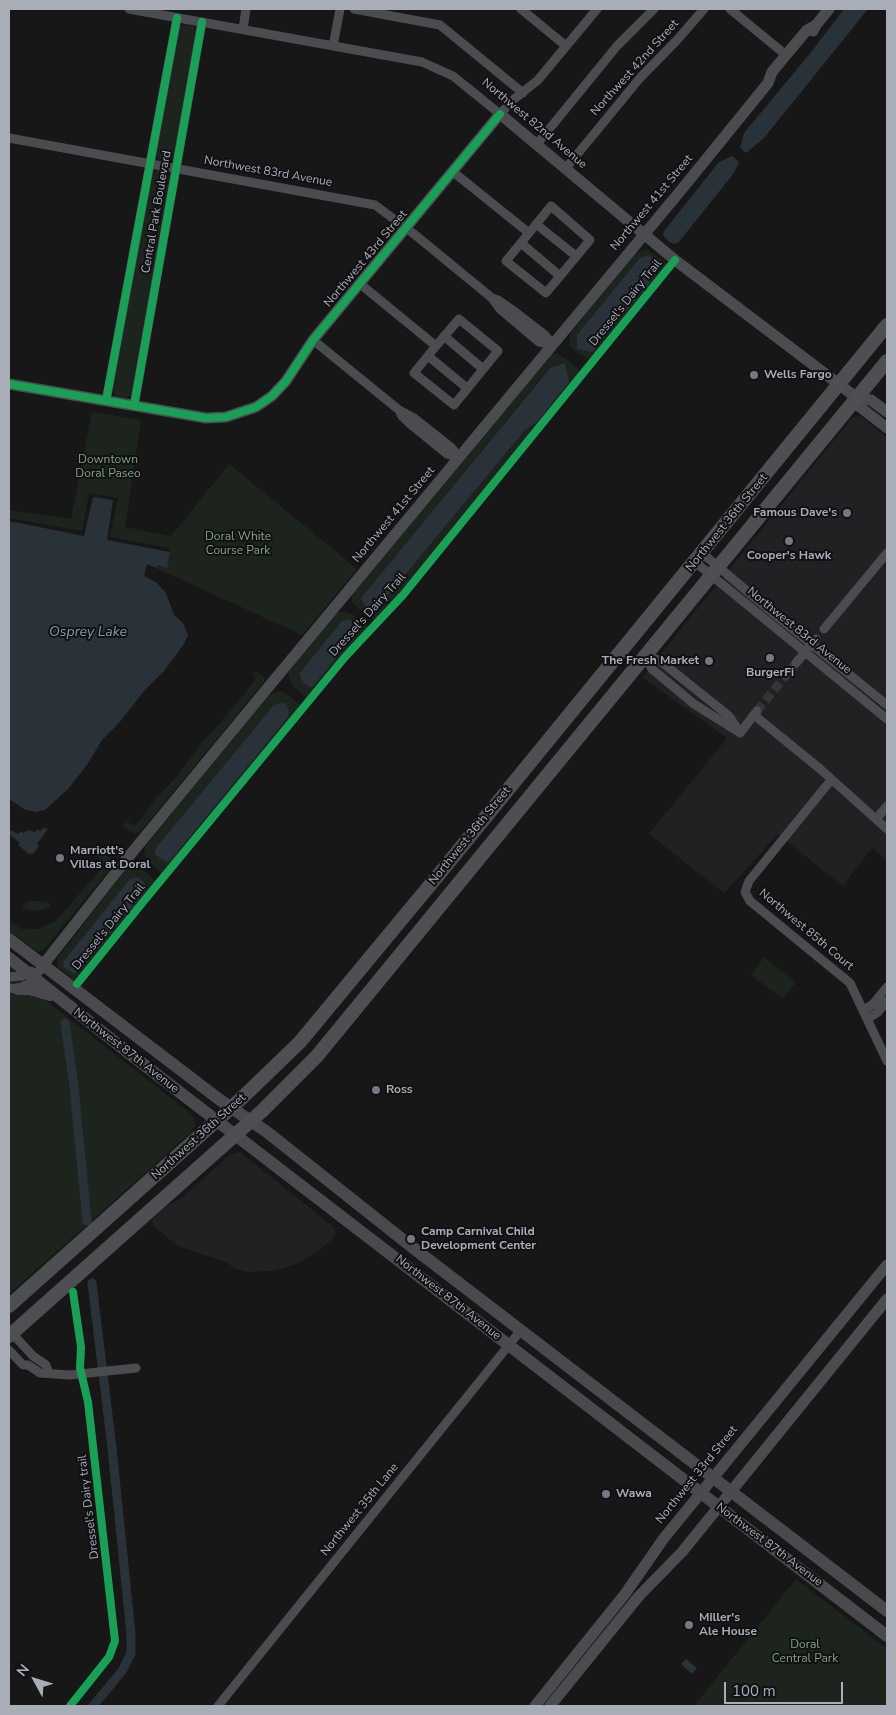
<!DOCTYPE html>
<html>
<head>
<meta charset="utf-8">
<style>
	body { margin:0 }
	#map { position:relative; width:896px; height:1715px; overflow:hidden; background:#171717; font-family:"Nunito Sans",sans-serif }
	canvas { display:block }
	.frame { position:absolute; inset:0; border:10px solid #a8adb8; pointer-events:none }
	.north { position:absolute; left:10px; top:1655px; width:50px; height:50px; -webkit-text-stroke:4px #111113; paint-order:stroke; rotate:309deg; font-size:14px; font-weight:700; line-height:20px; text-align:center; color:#a8adb8 }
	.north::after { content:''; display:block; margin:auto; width:18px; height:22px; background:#a8adb8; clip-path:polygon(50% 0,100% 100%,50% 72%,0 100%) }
	.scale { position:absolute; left:724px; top:1682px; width:119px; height:22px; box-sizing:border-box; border:2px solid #a8adb8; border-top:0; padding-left:6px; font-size:15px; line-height:18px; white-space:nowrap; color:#a8adb8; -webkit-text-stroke:4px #111113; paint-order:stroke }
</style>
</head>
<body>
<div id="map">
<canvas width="896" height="1715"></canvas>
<div class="frame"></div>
<div class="north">N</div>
<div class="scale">100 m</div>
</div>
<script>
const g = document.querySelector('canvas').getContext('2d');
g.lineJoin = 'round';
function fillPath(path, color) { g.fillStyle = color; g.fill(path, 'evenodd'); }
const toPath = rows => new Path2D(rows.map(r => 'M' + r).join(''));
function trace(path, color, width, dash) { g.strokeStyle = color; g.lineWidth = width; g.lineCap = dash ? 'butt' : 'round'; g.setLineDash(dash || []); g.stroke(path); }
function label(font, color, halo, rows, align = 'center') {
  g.font = font + ' "Nunito Sans",sans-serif'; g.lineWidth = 4; g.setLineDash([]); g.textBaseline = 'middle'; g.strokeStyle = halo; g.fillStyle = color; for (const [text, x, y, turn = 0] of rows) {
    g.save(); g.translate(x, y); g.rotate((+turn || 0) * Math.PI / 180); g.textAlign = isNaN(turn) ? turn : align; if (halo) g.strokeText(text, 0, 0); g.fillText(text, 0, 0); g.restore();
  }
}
const built = toPath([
	[857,416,862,417,887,438,887,860,872,848,843,886,778,834,724,893,649,834,727,738,642,677,851,419],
	[240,1152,335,1228,335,1234,333,1239,316,1253,294,1265,272,1271,247,1272,235,1269,226,1262,178,1246,158,1230,153,1225,152,1220,164,1208,180,1199,230,1155]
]);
const green = toPath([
	[185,24,194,26,196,30,175,155,172,159,167,162,160,160,156,155,179,27],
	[157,170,168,173,171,180,133,391,131,395,126,398,116,397,112,389,152,175],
	[647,249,669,265,605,343,589,359,573,350,570,346,569,340,571,333,635,253],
	[552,354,558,354,565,358,582,372,398,597,375,621,356,606,352,601,352,595],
	[565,364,537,422,525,430,375,611,366,608,362,597,549,368],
	[92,412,141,420,125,527,171,536,229,464,357,569,302,635,156,568,158,565,167,567,165,558,169,557,170,548,110,537,118,498,89,493,82,531,9,518,9,510,71,519],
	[340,612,347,612,354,615,369,627,308,699,292,686,288,673,291,667,333,615],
	[256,671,264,677,264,682,140,832,134,833,130,831,123,825,127,821,134,826,141,818,156,798,177,776,202,742,224,719,256,679,253,675],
	[281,691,285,693,302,706,163,874,149,862,145,857,144,850,146,845,269,695,275,692],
	[101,851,110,858,112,864,109,870,44,949,38,952,35,950,9,931,9,920,21,929,38,929,56,921,102,868,101,860,97,855],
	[132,866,139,867,157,882,76,982,58,967,57,959,117,881,126,869],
	[30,901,40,901,50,903,50,906,43,910,31,911,23,908,23,905],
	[764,957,796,982,783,999,751,975],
	[9,968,17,973,41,997,190,1113,194,1118,195,1126,190,1133,9,1294],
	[796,1579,887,1649,887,1706,694,1706]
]);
const water = toPath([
	[844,9,868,9,764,138,746,153,740,148,744,133,812,51],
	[732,156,739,162,734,173,678,243,674,244,668,241,663,235,664,231,719,162],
	[649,255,660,264,653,279,592,352,577,349,577,335,640,258],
	[565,363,569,382,537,422,525,430,375,611,366,608,361,598,550,368],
	[93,497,113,500,107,540,170,552,169,557,165,557,169,558,167,568,158,565,156,568,147,564,144,576,157,583,166,593,174,615,183,623,188,635,184,644,164,671,144,691,119,723,102,740,87,765,68,789,45,810,36,812,26,810,9,799,9,521,84,536],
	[348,619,356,622,358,626,357,633,313,686,310,687,304,683,299,674,342,621],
	[282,703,286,704,289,711,288,717,170,861,166,862,160,858,155,854,156,848,274,705],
	[44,828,48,829,37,844,39,846,34,853,29,854,18,845,20,843,9,834,11,830,18,834,21,831,23,833,29,830,35,832,37,829,40,831],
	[136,877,142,880,146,885,146,890,84,966,74,974,63,967,64,961,130,879],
	[686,1659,697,1668,692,1674,681,1664]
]);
const canal = toPath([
	[65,1023,74,1087,87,1221],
	[92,1283,112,1448,131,1634,131,1653,122,1671,93,1706]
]);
const minorTunnel = toPath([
	[757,711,796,663]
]);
const minor = toPath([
	[129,9,422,62,453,76,500,114,513,100,538,80,597,9],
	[354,9,440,25,523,93],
	[521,9,566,46],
	[730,9,786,55],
	[243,29,246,9],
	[333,46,340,9],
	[9,138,375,205,414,234,492,298,500,309,539,342,553,345],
	[537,144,617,46,654,9],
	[566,168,640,78,677,40,704,9],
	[452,171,529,233,551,206,590,240,546,293,506,261,529,233],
	[536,224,576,256],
	[521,243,560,276],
	[359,283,436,346,459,319,498,351,454,405,414,373,436,346],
	[492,298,498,300,514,311,545,335,553,345],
	[444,336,483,369],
	[313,340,399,410,414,418,452,448,459,458],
	[428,356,467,388],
	[106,401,177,18],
	[134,406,202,22],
	[399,410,402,416,409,423,447,454,459,458],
	[702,553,774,614,887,705],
	[695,562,887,719],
	[824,629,887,553],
	[645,657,659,660,729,716,740,733],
	[645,657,652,669,694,704,737,731],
	[796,663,816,639],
	[754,715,819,768,887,829],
	[740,733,757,711],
	[831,780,749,881,745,892,750,901,850,983,887,1061],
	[876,819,887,806],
	[9,977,22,976,31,971],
	[9,988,18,989,32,982,43,965],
	[863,1011,873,1004,887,987],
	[867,1019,877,1013,887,1001],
	[9,1330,33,1356,46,1365,49,1373],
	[9,1350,23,1365,28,1365,40,1373,70,1375,136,1368],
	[218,1706,521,1330]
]);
const tertiary = toPath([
	[813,31,816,25,829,9],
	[9,384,206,418,226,417,256,407,272,396,286,381,313,340,500,114,675,260,857,398,871,400,887,412],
	[857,398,860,407,887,428],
	[43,965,125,861,275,679,682,189,768,83,772,72,786,55,807,30,816,25],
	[535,1706,625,1594,664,1538,887,1265],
	[550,1706,639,1596,682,1552,887,1299]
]);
const secondary = toPath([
	[9,939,220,1100,267,1132,412,1247,887,1611],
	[9,958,130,1054,887,1636],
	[18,989,30,989,50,995]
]);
const primary = toPath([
	[9,1306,243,1097,300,1042,440,873,887,325],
	[9,1336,262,1111,317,1056,887,361]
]);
const cycleway = toPath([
	[9,384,206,418,226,417,256,407,272,396,286,381,313,340,500,114],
	[106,401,177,18],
	[134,406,202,22],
	[77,984,143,902,345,657,403,595,675,260],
	[70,1706,109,1657,115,1641,88,1402,80,1368,81,1347,73,1292]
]);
const markers = [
	[754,375,5,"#757880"],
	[847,513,5,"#757880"],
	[789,541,5,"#757880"],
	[770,658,5,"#757880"],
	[709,661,5,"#757880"],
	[60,858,5,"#757880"],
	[376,1090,5,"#757880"],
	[411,1239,5,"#757880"],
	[606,1494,5,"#757880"],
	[689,1625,5,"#757880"]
];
const streetNames = [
	["Northwest 42nd Street",635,68,-48],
	["Northwest 82nd Avenue",534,124,40],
	["Northwest 83rd Avenue",268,172,10],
	["Northwest 41st Street",652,203,-50],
	["Central Park Boulevard",157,212,-80],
	["Northwest 43rd Street",366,259,-50],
	["Dressel's Dairy Trail",626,303,-51],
	["Northwest 41st Street",394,515,-50],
	["Northwest 36th Street",727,523,-51],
	["Dressel's Dairy Trail",368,615,-48],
	["Northwest 83rd Avenue",799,631,39],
	["Northwest 36th Street",470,836,-51],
	["Dressel's Dairy Trail",109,927,-51],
	["Northwest 85th Court",806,930,40],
	["Northwest 87th Avenue",126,1051,38],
	["Northwest 36th Street",199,1137,-42],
	["Northwest 87th Avenue",448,1298,38],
	["Northwest 33rd Street",697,1475,-51],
	["Dressel's Dairy trail",89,1507,-97],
	["Northwest 35th Lane",360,1510,-51],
	["Northwest 87th Avenue",769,1545,37]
];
const poiNames = [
	["Wells Fargo",764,375],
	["Famous Dave's",837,513,"right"],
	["Cooper's Hawk",789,556,"center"],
	["The Fresh Market",699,661,"right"],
	["BurgerFi",770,673,"center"],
	["Marriott's",70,851],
	["Villas at Doral",70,865],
	["Ross",386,1090],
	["Camp Carnival Child",421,1232],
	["Development Center",421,1246],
	["Wawa",616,1494],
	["Miller's",699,1618],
	["Ale House",699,1632]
];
const parkNames = [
	["Downtown",108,460],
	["Doral Paseo",108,474],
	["Doral White",238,537],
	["Course Park",238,551],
	["Doral",805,1645],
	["Central Park",805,1659]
];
const waterNames = [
	["Osprey Lake",88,633]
];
fillPath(built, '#212123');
fillPath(green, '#1d241e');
fillPath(water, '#2a3239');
trace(canal, '#2a3239', 9);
trace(minorTunnel, '#343537', 9, [9, 4.5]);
trace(minor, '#4b4c50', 9);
trace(tertiary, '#4b4c50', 11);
trace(secondary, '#4a4a4e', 12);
trace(primary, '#4d4f52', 14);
trace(cycleway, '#1a9f57', 8);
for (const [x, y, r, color] of markers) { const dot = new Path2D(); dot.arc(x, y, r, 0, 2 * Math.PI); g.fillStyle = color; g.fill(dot); trace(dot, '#111113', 2); }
label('12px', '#a8adb8', '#111113', streetNames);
label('bold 12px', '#a8adb8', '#111113', poiNames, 'left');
label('12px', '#7fa381', '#111113', parkNames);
label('italic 14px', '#7f9bb3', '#111113', waterNames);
</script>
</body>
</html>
